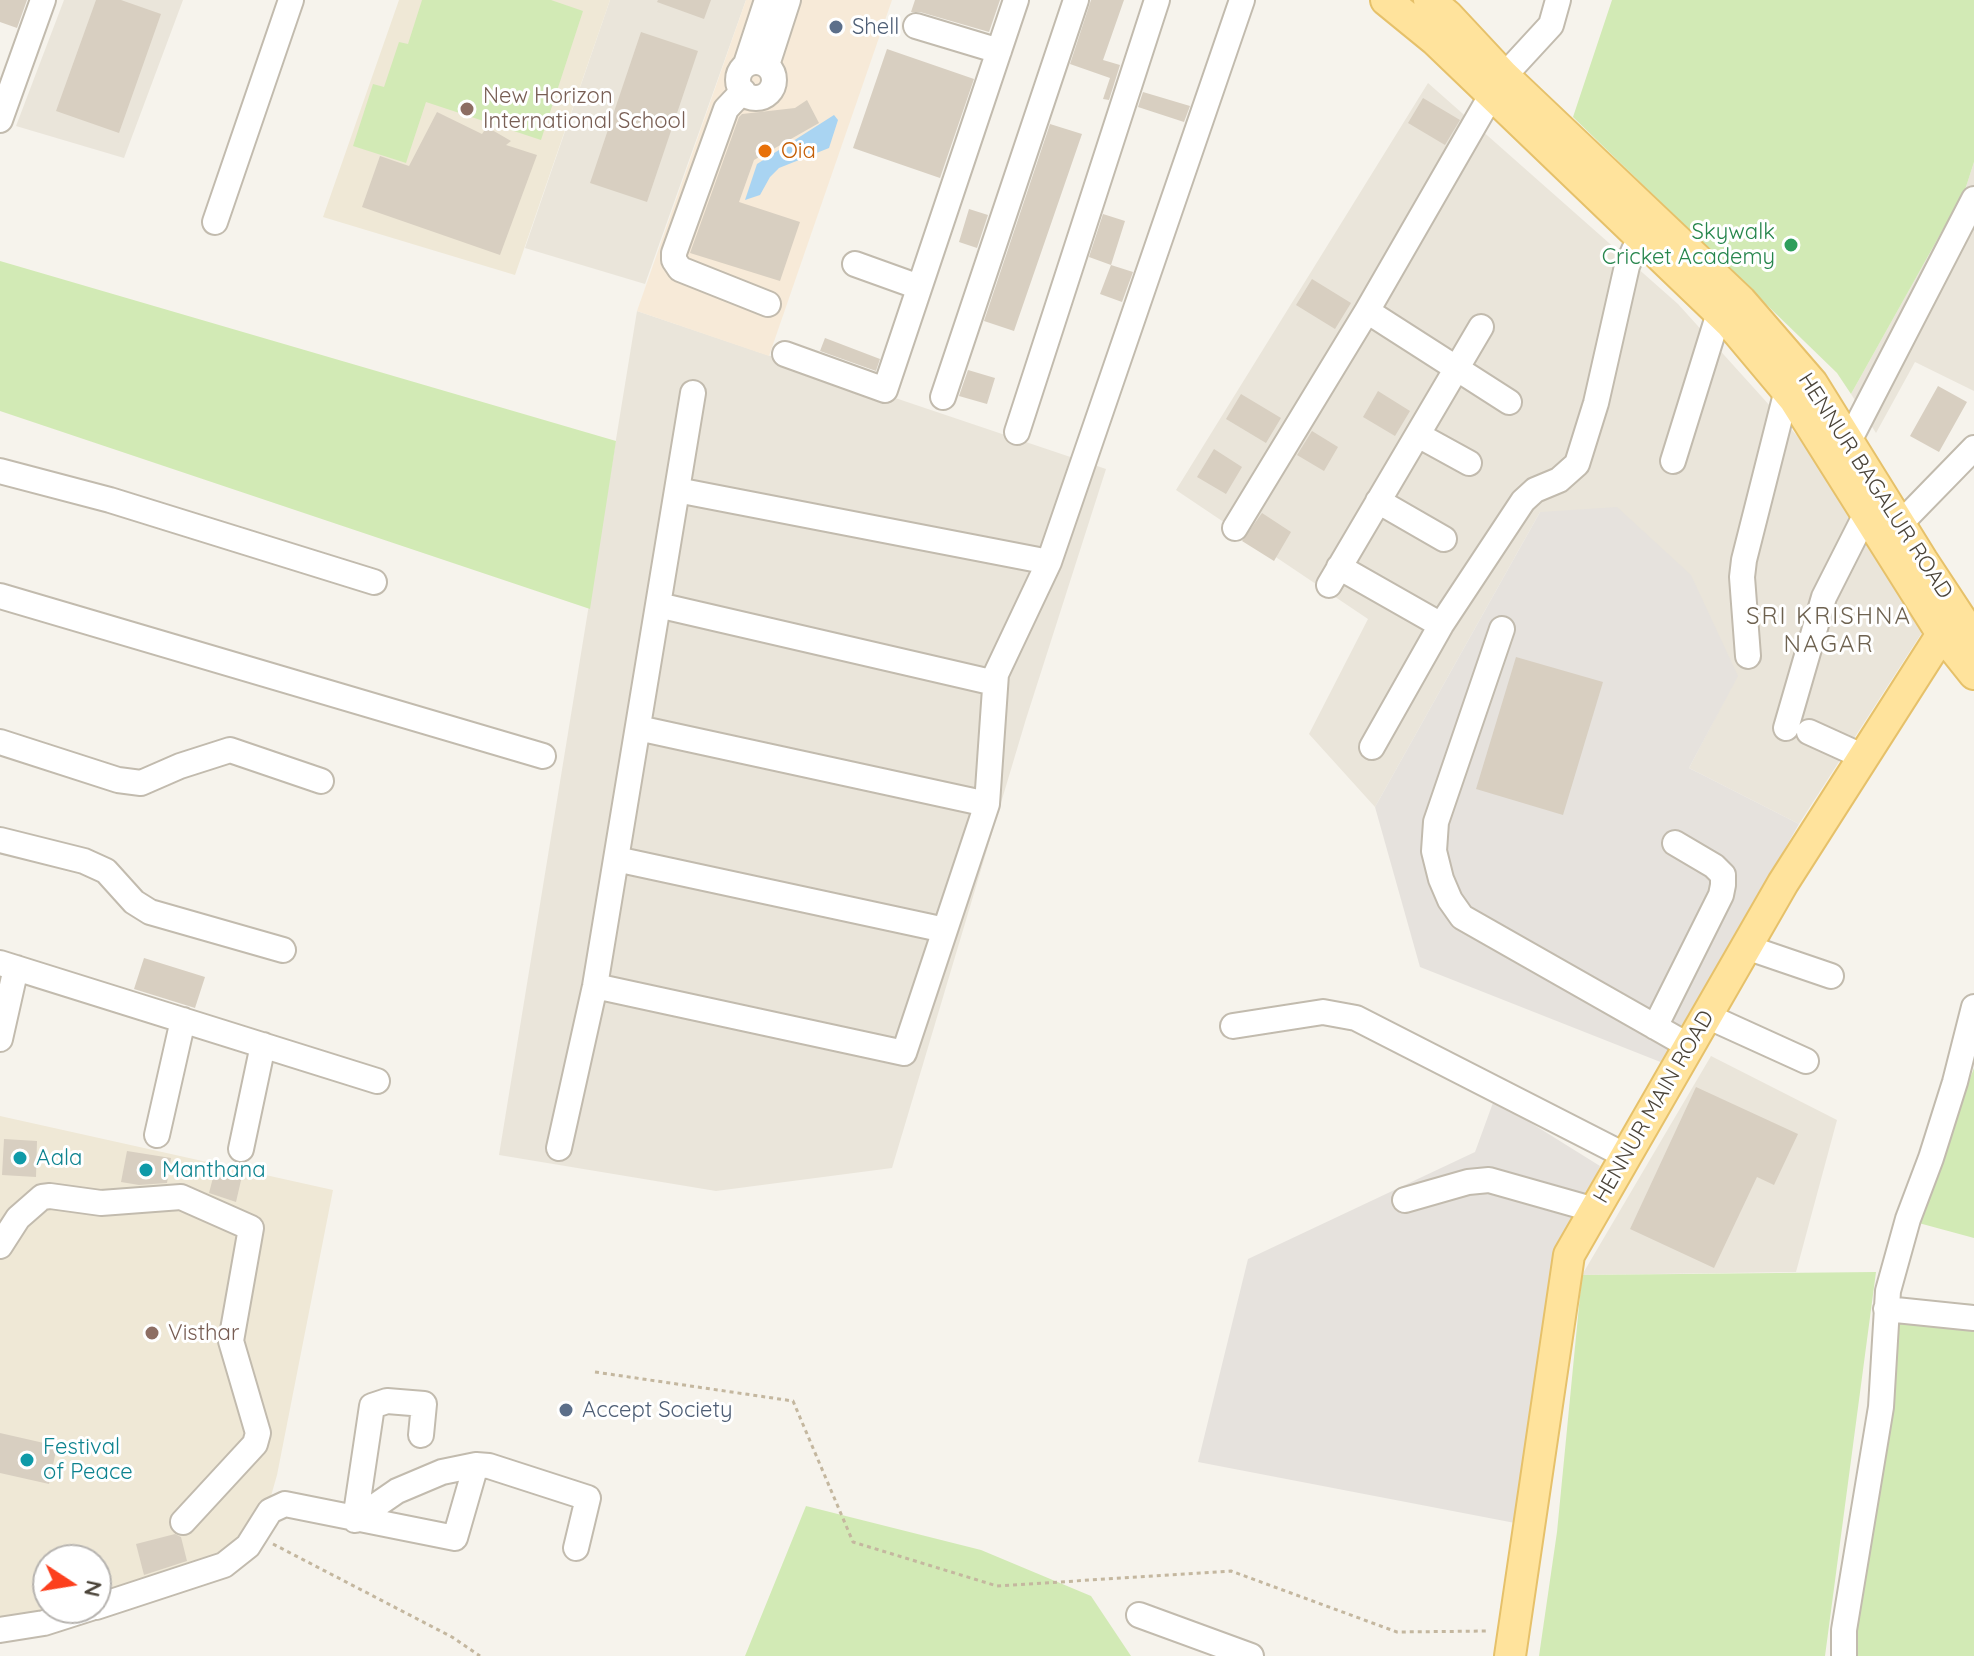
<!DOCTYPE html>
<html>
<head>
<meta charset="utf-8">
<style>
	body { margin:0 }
	#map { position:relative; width:1974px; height:1656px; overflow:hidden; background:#f6f3ec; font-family:Quicksand,sans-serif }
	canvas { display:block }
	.north { position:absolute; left:32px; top:1544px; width:80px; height:80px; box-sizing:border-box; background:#fff; border:2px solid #b7b4b0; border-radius:50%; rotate:102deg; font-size:22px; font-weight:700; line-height:32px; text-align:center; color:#4b4439 }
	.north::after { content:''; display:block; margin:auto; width:28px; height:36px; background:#fc3f1d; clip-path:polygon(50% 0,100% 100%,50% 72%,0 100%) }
</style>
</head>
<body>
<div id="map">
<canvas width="1974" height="1656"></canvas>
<div class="north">N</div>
</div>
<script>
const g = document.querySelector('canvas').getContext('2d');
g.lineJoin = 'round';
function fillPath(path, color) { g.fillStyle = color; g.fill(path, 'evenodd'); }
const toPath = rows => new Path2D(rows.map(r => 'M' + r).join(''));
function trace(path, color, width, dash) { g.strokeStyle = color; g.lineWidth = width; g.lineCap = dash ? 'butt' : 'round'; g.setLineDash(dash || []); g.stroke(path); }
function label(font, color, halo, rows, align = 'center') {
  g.font = font + ' Quicksand,sans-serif'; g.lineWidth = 6; g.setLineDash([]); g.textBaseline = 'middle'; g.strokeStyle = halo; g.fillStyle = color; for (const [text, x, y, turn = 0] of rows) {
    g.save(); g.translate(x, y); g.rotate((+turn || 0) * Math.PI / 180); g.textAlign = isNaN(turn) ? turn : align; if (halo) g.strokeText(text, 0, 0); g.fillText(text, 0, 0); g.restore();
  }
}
const residential = toPath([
	[64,0,183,0,124,158,16,126],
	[610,0,746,0,645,284,525,248],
	[1428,83,1678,304,1799,438,1923,631,1799,824,1689,768,1737,676,1540,512,1375,807,1309,734,1368,619,1176,490],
	[1974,162,1974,391,1915,362,1876,433,1851,394,1965,190],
	[637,311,1106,469,1026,719,892,1168,716,1191,499,1155],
	[1711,1056,1837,1120,1796,1272,1582,1275]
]);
const commercial = toPath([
	[746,0,892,0,769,356,637,311]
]);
const industrial = toPath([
	[1617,507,1691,575,1738,676,1689,768,1799,824,1663,1063,1420,967,1375,807,1540,512],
	[1494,1100,1600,1166,1554,1271,1515,1523,1198,1462,1248,1259,1475,1152]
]);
const education = toPath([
	[399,0,610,0,515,275,323,217],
	[0,1116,333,1190,277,1475,267,1510,218,1560,96,1603,96,1560,48,1560,48,1608,78,1608,0,1624]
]);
const green = toPath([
	[422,0,551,0,583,11,541,140,426,102,406,163,353,146,373,84,384,87,399,42,408,44],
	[1612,0,1974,0,1974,162,1965,190,1851,394,1837,373,1573,117],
	[0,261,616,441,590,609,0,411],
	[1974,1068,1974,1238,1915,1222],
	[1876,1272,1825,1656,1539,1656,1557,1532,1582,1275],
	[1896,1299,1974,1304,1974,1656,1848,1656],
	[806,1506,981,1550,1091,1596,1131,1656,745,1656]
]);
const water = toPath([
	[834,115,838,120,829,148,779,168,770,177,760,195,745,200,757,164]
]);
const building = toPath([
	[0,0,27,0,17,28,0,22],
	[96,0,121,0,161,14,119,133,56,111],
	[658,0,711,0,704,19,657,2],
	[915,0,1000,0,989,32,920,12,911,12],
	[1091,0,1124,0,1103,60,1120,65,1109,100,1103,99,1110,78,1070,64],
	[641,32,698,51,647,202,590,183],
	[887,49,974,79,940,178,853,148],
	[1143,92,1190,106,1184,122,1138,107],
	[1423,98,1460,120,1445,145,1408,123],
	[807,100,819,123,754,160,739,202,800,222,780,281,690,253,739,117,742,114,795,108],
	[437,112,482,134,487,127,511,141,506,145,537,155,500,255,362,207,380,156,409,166],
	[1050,124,1082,134,1014,331,984,321],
	[969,209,988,215,977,248,959,242],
	[1103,214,1125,221,1111,265,1089,257],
	[1111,265,1133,272,1122,302,1100,294],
	[1312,279,1351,303,1335,329,1296,305],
	[825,338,880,359,876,371,820,351],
	[968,370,995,378,987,404,959,396],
	[1938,386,1967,402,1939,452,1910,436],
	[1378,391,1410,411,1395,436,1363,417],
	[1241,394,1281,418,1266,443,1226,419],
	[1312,431,1338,447,1324,471,1297,455],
	[1214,449,1242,467,1226,494,1197,477],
	[1262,513,1291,532,1274,561,1242,541],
	[1516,657,1603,682,1563,815,1476,789],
	[144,958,205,977,195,1008,134,989],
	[1696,1087,1798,1134,1774,1185,1757,1177,1714,1268,1630,1229],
	[4,1139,37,1141,36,1177,2,1175],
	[127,1151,171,1158,167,1183,139,1185,121,1182],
	[215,1170,242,1176,236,1202,209,1193],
	[0,1433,57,1446,49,1484,0,1473],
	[175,1534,181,1537,187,1561,144,1575,136,1544]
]);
const path = toPath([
	[595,1372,793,1401,853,1542,997,1586,1231,1571,1397,1632,1489,1631],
	[273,1544,452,1637,480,1656]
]);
const minor = toPath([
	[916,26,999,51],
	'738 80a18 18 0 1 1 36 0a18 18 0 1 1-36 0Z',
	[746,64,767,0],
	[767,65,788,0],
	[743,91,726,109,674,253,674,260,680,269,768,304],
	[0,120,43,0],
	[215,222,291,0],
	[855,264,919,287],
	[1367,311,1509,402],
	[785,354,885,390,1016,0],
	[943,397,1076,0],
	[1017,432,1157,0],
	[1418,435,1469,463],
	[1849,441,1974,199],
	[1673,461,1719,313],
	[0,471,110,500,374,582],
	[677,490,1049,562],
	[1378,501,1444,539],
	[1900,524,1974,448],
	[1235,528,1367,311,1492,94,1504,76,1551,25,1558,0],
	[1339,567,1441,625],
	[1329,585,1481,327],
	[0,596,543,756],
	[658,605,995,683],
	[1502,629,1436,822,1434,851,1441,879,1450,900,1462,917,1689,1046],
	[1748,656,1742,577,1744,560,1787,390],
	[638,728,987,804],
	[1786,728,1824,597,1866,514],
	[1809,732,1864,757],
	[0,742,118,780,141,783,180,766,230,750,321,781],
	[1372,747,1441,625,1523,501,1535,490,1559,480,1577,464,1596,403,1627,266,1634,250,1650,224],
	[0,840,84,861,106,871,134,902,150,912,283,950],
	[616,859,945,930],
	[1746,947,1831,976],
	[0,963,377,1081],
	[595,986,904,1053,987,804,996,674,1049,562,1242,0],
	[1707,1016,1806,1061],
	[1233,1026,1323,1012,1356,1018,1626,1156],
	[1655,1027,1721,895,1723,885,1723,875,1714,866,1675,843],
	[0,1039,16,968],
	[157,1135,183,1020],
	[559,1148,595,986,693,393],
	[241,1149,263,1045],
	[1405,1200,1468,1182,1489,1180,1595,1210],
	[0,1246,18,1218,42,1197,50,1196,101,1203,181,1197,251,1228,231,1341,258,1433,255,1444,183,1522],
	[1886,1309,1974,1318],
	[355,1520,397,1491,442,1472,476,1465,489,1466,588,1498,576,1548],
	[355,1520,372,1406,387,1401,424,1404,421,1435],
	[96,1607,224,1565,248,1546,270,1511,285,1504,455,1538,476,1465],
	[1139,1615,1251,1656],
	[0,1630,44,1623,91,1608],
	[1844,1656,1844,1630,1881,1407,1888,1291,1908,1219,1931,1158,1955,1082,1974,1007]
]);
const major = toPath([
	[1386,0,1435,40,1731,324,1794,399,1942,634,1974,674],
	[1429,0,1448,16,1504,76,1741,301,1812,383,1922,560,1974,639],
	[1510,1656,1569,1255,1783,883,1942,634,1960,620]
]);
const markers = [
	[836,27,8,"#5c6f8a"],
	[467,109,8,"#8d6e63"],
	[765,151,8,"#e8710a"],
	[1791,245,8,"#2e9e5b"],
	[20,1158,8,"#0f9aa8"],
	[146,1170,8,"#0f9aa8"],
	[152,1333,8,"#8d6e63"],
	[566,1410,8,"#5c6f8a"],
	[27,1460,8,"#0f9aa8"]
];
const serviceNames = [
	["Shell",852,27],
	["Accept Society",582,1410]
];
const educationNames = [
	["New Horizon",483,96],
	["International School",483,121],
	["Visthar",168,1333]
];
const foodNames = [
	["Oia",781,151]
];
const leisureNames = [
	["Skywalk",1775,232],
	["Cricket Academy",1775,257]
];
const streetNames = [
	["HENNUR BAGALUR ROAD",1875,486,57],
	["HENNUR MAIN ROAD",1654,1107,-60]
];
const cultureNames = [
	["Aala",36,1158],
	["Manthana",162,1170],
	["Festival",43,1447],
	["of Peace",43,1472]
];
const neighbourhoodNames = [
	["SRI KRISHNA",1829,617],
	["NAGAR",1829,645]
];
fillPath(residential, '#eae5da');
fillPath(commercial, '#f7ead8');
fillPath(industrial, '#e6e2dd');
fillPath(education, '#efe8d6');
fillPath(green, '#d2eab5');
fillPath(water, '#a9d4f2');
fillPath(building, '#d8cfc1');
trace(minor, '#c2bbae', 28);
trace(major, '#e6c16a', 34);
trace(path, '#c4b79f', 3, [4, 4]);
trace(minor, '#fff', 24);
trace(major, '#ffe39c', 30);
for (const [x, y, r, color] of markers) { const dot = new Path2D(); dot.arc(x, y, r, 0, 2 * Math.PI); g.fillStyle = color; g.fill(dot); trace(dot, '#fff', 3); }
label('22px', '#4e5e75', '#fff', serviceNames, 'left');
label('22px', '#785e54', '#fff', educationNames, 'left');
label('22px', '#c56008', '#fff', foodNames, 'left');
label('22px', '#27864d', '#fff', leisureNames, 'right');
label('22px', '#4b4439', '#fff', streetNames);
label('22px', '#0d838f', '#fff', cultureNames, 'left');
g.letterSpacing = '2px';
label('24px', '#6e6250', '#fff', neighbourhoodNames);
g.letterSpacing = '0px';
</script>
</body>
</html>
